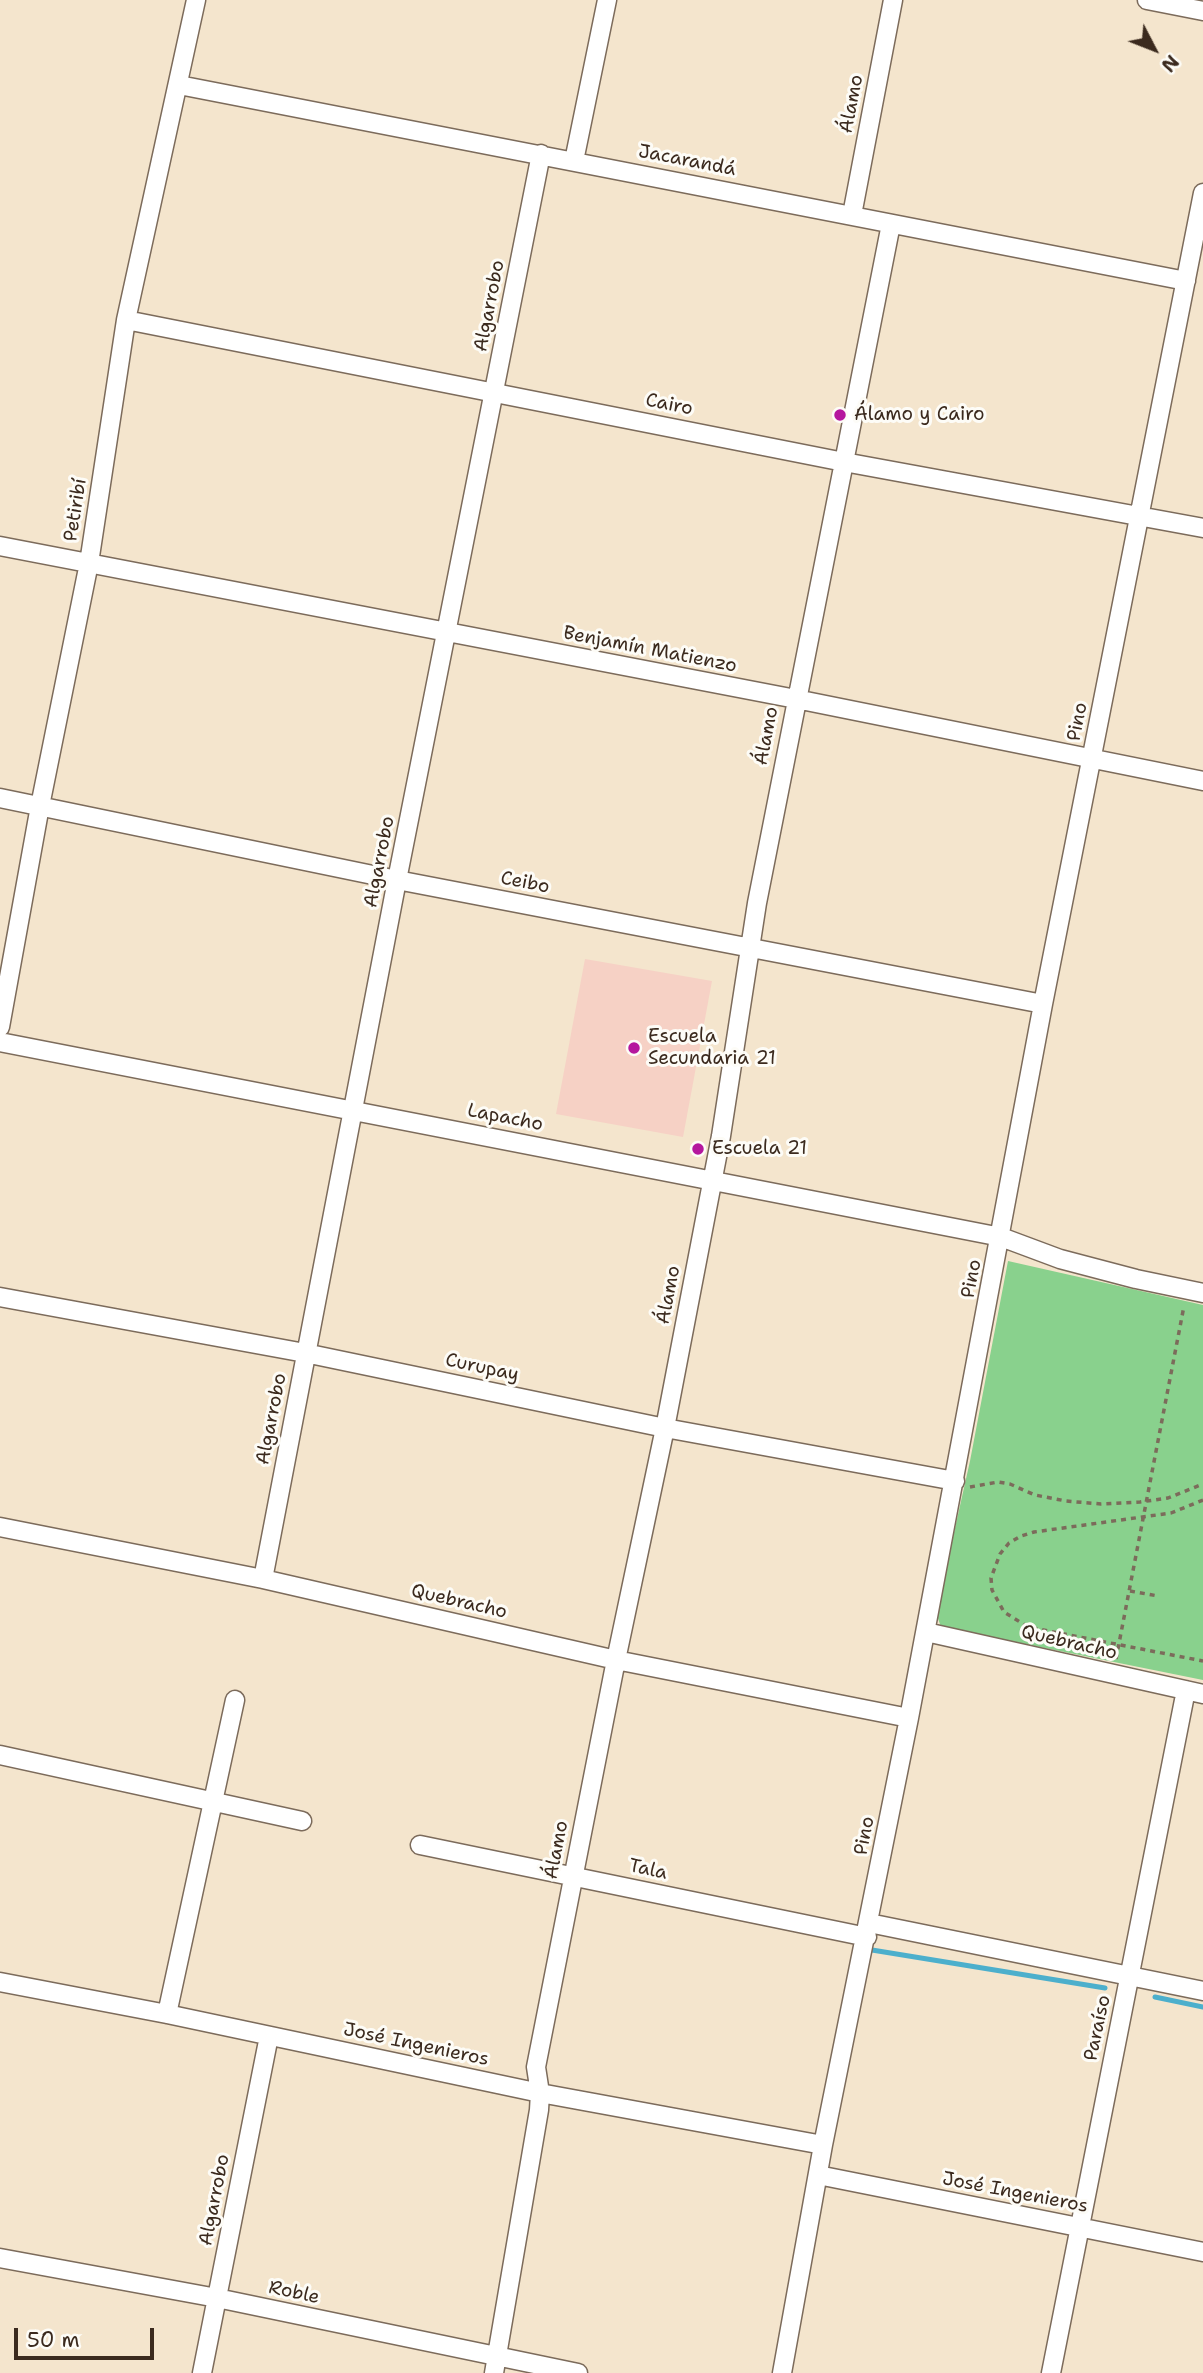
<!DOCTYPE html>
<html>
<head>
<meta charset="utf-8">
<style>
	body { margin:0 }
	#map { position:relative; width:1203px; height:2373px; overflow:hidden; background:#f4e5cd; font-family:"Shantell Sans",sans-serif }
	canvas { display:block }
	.north { position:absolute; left:1119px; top:14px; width:70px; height:70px; -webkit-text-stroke:5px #fdfcf7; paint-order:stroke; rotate:132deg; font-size:19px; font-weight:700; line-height:28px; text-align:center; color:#3b2a1e }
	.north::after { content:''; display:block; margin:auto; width:24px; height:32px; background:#3b2a1e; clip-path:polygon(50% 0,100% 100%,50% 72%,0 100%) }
	.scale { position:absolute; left:14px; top:2328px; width:140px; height:32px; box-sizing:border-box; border:4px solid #3b2a1e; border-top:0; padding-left:9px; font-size:21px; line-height:24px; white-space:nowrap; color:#3b2a1e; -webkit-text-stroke:5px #fdfcf7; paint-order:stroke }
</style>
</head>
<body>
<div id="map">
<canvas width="1203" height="2373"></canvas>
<div class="north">N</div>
<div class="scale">50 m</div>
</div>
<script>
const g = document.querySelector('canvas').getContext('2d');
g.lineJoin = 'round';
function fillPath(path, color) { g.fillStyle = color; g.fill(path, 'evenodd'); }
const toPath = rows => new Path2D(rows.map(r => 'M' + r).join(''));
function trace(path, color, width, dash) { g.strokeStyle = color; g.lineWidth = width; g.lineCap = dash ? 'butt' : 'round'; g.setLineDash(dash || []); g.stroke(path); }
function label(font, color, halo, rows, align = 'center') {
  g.font = font + ' "Shantell Sans",sans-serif'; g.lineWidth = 6; g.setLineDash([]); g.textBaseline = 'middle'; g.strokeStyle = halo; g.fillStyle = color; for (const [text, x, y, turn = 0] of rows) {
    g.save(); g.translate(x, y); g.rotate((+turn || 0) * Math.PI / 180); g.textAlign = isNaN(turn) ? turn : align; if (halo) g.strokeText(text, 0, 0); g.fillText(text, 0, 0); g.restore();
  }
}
const built = toPath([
	[585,959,712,981,683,1137,556,1114]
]);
const green = toPath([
	[1008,1261,1203,1305,1203,1680,941,1627,936,1613,970,1461]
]);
const stream = toPath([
	[872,1950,1105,1988],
	[1155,1997,1203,2007]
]);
const path = toPath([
	[970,1487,998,1482,1010,1484,1035,1495,1066,1501,1101,1504,1140,1502,1168,1498,1203,1484],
	[1203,1500,1171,1513,1034,1532,1021,1536,1009,1543,1000,1554,991,1578,992,1590,1004,1612,1028,1627,1203,1661],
	[1130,1591,1158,1596],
	[1116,1659,1184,1306]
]);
const minor = toPath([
	[1147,0,1203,11],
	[179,85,1186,281],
	[574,161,607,0],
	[852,215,893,0],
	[126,320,844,462,1203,528],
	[0,546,796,699,1203,781],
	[0,798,397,880,1043,1004],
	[0,1027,40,806,89,563,126,320,196,0],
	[0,1042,1001,1237,1060,1259,1136,1279,1203,1293],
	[0,1297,305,1353,665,1428,955,1481],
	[0,1527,263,1579,616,1660,909,1718],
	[263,1579,397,880,541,154],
	[926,1632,1203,1694],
	[0,1755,302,1821],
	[420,1845,867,1937],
	[869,1923,1203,1991],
	[0,1982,167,2014,540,2093,823,2145],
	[167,2014,235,1700],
	[818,2175,1203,2252],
	[0,2258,217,2298,578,2373],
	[202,2373,269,2036],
	[494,2373,539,2110,540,2093,536,2067,616,1660,665,1428,721,1136,757,903,891,224],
	[782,2373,823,2145,909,1718,1043,1004,1203,193],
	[1051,2373,1186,1690]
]);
const markers = [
	[840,415,7,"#b5179e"],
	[634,1048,7,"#b5179e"],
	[698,1149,7,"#b5179e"]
];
const streetNames = [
	["Álamo",852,104,-79],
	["Jacarandá",687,161,11],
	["Algarrobo",490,306,-79],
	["Cairo",669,405,11],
	["Petiribí",76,510,-81],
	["Benjamín Matienzo",650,650,11],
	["Pino",1078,722,-79],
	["Álamo",767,736,-79],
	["Algarrobo",380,862,-79],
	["Ceibo",525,883,11],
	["Lapacho",505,1118,11],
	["Pino",972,1279,-79],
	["Álamo",669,1295,-79],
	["Curupay",482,1368,12],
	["Algarrobo",272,1419,-79],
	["Quebracho",459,1602,13],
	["Quebracho",1069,1643,13],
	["Pino",865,1836,-79],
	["Álamo",557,1850,-79],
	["Tala",648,1870,12],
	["Paraíso",1098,2028,-78],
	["José Ingenieros",416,2045,12],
	["José Ingenieros",1015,2193,11],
	["Algarrobo",215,2200,-79],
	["Roble",294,2293,12]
];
const poiNames = [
	["Álamo y Cairo",854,415],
	["Escuela",648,1037],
	["Secundaria 21",648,1059],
	["Escuela 21",712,1149]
];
fillPath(built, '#f6d1c5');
fillPath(green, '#89d18d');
trace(stream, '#4cafcc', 5);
trace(minor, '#7c6b5b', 21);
trace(path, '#7c6b5b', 3.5, [5, 5]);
trace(minor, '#fff', 18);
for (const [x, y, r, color] of markers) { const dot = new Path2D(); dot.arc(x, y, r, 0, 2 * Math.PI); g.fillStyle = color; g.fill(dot); trace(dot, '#fdfcf7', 2.5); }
label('19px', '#3b2a1e', '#fdfcf7', streetNames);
label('19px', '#3b2a1e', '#fdfcf7', poiNames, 'left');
</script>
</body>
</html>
